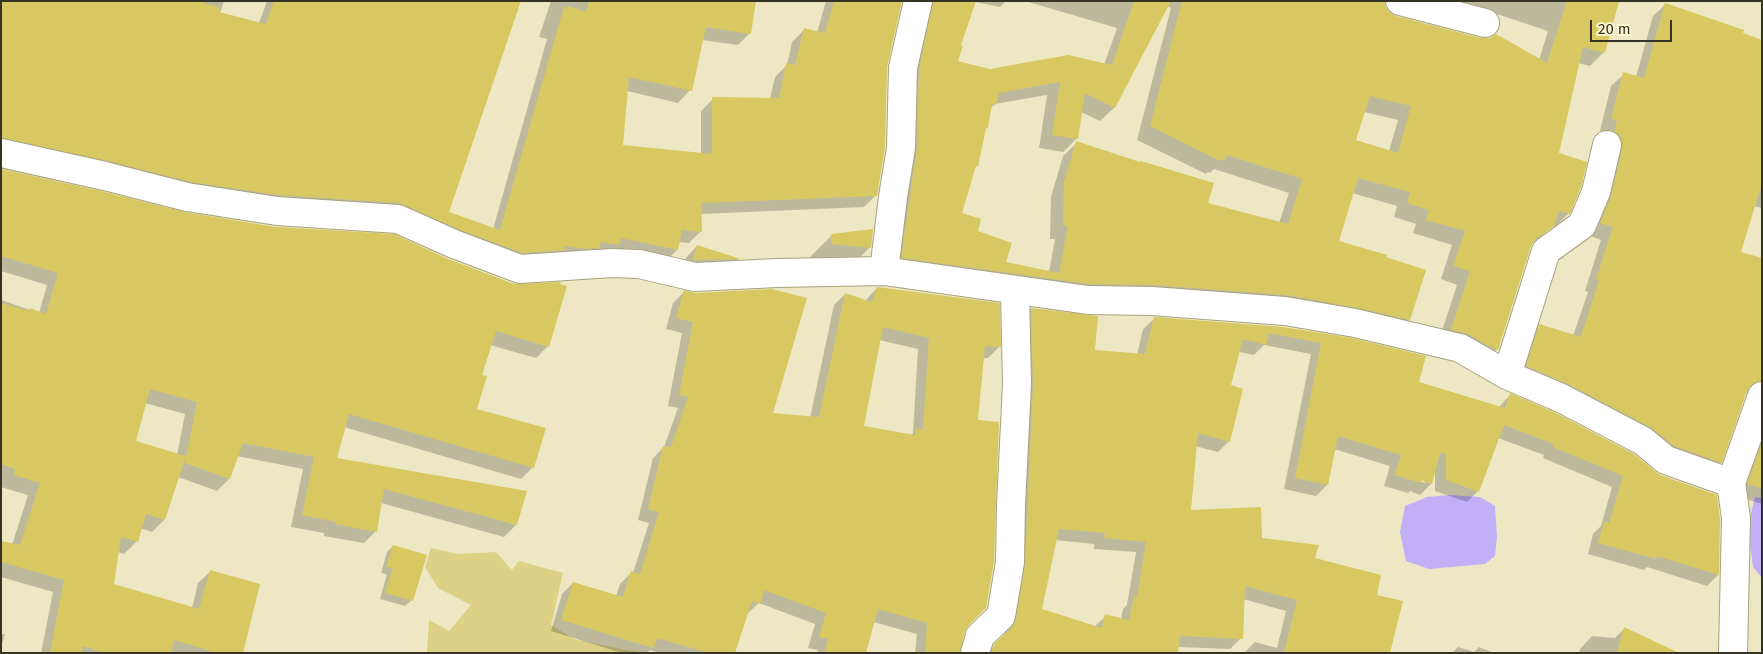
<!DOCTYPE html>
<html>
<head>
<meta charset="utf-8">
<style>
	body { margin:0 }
	#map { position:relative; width:1763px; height:654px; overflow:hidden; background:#ede8c3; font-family:"Fira Sans",sans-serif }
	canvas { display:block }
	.frame { position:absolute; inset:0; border:2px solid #353324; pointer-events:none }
	.scale { position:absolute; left:1590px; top:20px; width:82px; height:22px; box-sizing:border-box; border:2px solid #353324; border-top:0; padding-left:6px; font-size:15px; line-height:18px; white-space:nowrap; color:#353324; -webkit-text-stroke:4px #fbf6d0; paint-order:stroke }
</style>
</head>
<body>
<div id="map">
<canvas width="1763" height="654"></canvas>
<div class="frame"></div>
<div class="scale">20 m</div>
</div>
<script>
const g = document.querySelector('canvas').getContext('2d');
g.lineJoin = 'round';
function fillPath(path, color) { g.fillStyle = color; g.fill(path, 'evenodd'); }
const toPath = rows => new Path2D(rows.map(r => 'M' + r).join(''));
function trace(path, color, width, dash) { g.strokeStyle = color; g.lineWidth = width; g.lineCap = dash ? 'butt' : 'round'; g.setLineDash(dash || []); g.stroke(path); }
const green = toPath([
	[431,548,458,554,496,552,512,570,519,561,563,573,551,625,574,639,625,650,650,653,427,653,429,620,449,631,471,605,438,588,425,567]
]);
const water = toPath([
	[1450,495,1480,497,1495,506,1497,537,1495,556,1485,564,1429,569,1406,561,1400,532,1405,506,1427,497],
	[1755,497,1762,498,1762,578,1753,567,1749,539,1751,513]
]);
const shadow = toPath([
	[1,1,224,1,220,13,259,23,267,1,358,1,447,213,493,229,547,39,539,37,551,1,755,1,750,33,738,45,702,40,690,90,678,103,627,91,622,146,701,154,701,111,713,99,770,99,775,77,787,65,792,42,804,30,817,33,826,1,901,1,886,64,876,195,864,207,700,214,701,231,689,243,678,242,677,250,665,262,551,262,266,207,1,152],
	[911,1,1006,1,1000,7,975,2,959,46,957,62,990,70,1104,65,1117,28,1025,1,1384,1,1384,5,1389,13,1396,17,1539,60,1548,31,1458,1,1618,1,1603,53,1590,66,1578,63,1558,154,1569,213,1555,227,1552,226,1530,246,1497,349,1484,363,1438,343,1457,285,1441,279,1452,245,1413,233,1416,224,1394,217,1397,206,1352,193,1337,242,1409,319,1395,333,888,271],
	[1167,6,1171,8,1137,140,1206,174,1208,172,1210,173,1214,169,1289,193,1279,223,1207,204,1077,143,1063,156,1051,197,1050,239,1055,239,1049,272,1004,263,961,214,973,169,976,166,990,109,995,104,1047,95,1039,148,1063,152,1077,138,1081,112,1100,121,1114,108],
	[1364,112,1398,120,1389,151,1355,140],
	[1666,4,1762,41,1762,208,1753,206,1740,253,1762,260,1762,398,1755,393,1745,393,1720,462,1708,475,1515,379,1527,338,1540,326,1573,336,1588,292,1585,291,1601,240,1588,235,1605,133,1600,131,1611,86,1624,74,1636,77,1653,16],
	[1,170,548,346,536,358,490,345,480,376,476,410,533,467,521,479,344,427,336,459,516,525,504,537,381,503,376,531,364,543,324,536,324,533,291,527,303,469,237,456,229,479,217,491,178,477,164,520,152,532,140,528,136,542,124,554,118,552,113,585,192,608,198,583,211,571,242,653,41,653,53,592,1,577,1,542,12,545,28,495,1,487,1,300,39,313,47,285,1,271],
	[145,403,185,414,177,455,135,441],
	[832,235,870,247,848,270,810,266,810,257],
	[697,246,739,260,727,271,681,272,685,259],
	[877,288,998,304,999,347,988,358,983,358,977,421,967,625,964,631,959,653,915,653,917,634,873,622,864,653,817,653,818,650,808,648,815,624,759,603,747,614,734,653,660,653,650,650,647,653,622,653,551,631,562,594,573,583,616,596,620,584,631,573,633,573,649,523,638,520,653,458,664,447,678,408,668,406,682,333,666,329,673,303,684,292,772,414,810,418,834,305,845,294,865,301],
	[879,340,918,349,913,433,910,436,863,427],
	[1031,309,1093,351,1137,355,1143,329,1155,318,1352,340,1418,383,1498,408,1510,395,1634,455,1718,575,1707,586,1647,567,1644,570,1588,554,1593,534,1601,526,1612,487,1543,458,1544,455,1498,438,1478,491,1467,502,1435,491,1435,471,1431,484,1420,495,1410,491,1408,493,1384,486,1390,466,1334,449,1327,485,1316,496,1284,489,1311,354,1264,345,1254,355,1239,352,1230,386,1229,441,1218,452,1195,446,1189,511,1313,559,1376,596,1389,653,1244,653,1255,642,1277,648,1286,611,1243,599,1241,638,1230,649,1178,647,1177,653,987,653,1002,639,1006,631,1015,574,1020,320],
	[1416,477,1425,480,1425,483,1415,479],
	[1055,540,1094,544,1094,549,1136,552,1127,605,1123,609,1121,619,1106,616,1094,627,1041,610],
	[1762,423,1762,504,1736,496],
	[393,546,412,600,405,606,380,599,387,574,381,573,387,552],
	[1625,628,1676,653,1579,653,1580,649,1592,636,1615,638],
	[1,634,5,634,1,647],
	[1458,647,1474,652,1479,647,1494,653,1452,653]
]);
const building = toPath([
	[1,1,198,1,220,8,219,12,266,24,274,1,521,1,449,212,500,230,564,7,567,8,568,6,586,12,589,1,756,1,751,34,706,27,692,91,629,77,623,145,712,154,712,97,779,98,786,63,795,65,804,28,825,33,834,1,902,1,887,67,885,147,877,196,701,203,702,232,682,230,678,250,621,238,620,245,600,242,599,248,588,249,565,246,565,250,522,253,460,230,399,203,279,195,190,182,108,161,1,138],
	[933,1,976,1,961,45,963,46,958,61,990,69,1068,55,1112,65,1134,1,1171,1,1115,108,1085,93,1078,139,1052,135,1060,82,999,93,996,105,992,104,988,128,986,128,978,167,976,166,962,213,981,219,978,231,1012,243,1006,262,1059,273,1068,226,1063,226,1064,182,1076,141,1140,162,1141,161,1214,183,1208,203,1288,224,1302,179,1227,155,1225,160,1221,159,1220,161,1150,126,1182,1,1385,1,1385,6,1389,12,1396,16,1481,38,1490,38,1496,34,1547,63,1567,1,1619,1,1605,53,1583,47,1559,153,1587,162,1581,187,1570,214,1559,211,1554,226,1537,238,1531,246,1498,350,1490,347,1468,334,1451,330,1470,271,1453,266,1465,231,1426,220,1429,210,1407,203,1410,192,1358,178,1339,241,1387,255,1386,257,1426,270,1410,320,1358,308,1286,295,1153,285,1089,284,901,258,917,148,919,70],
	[1370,96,1411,106,1398,153,1356,140],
	[1665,3,1744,30,1743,33,1762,40,1762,183,1741,252,1762,258,1762,381,1752,384,1747,391,1722,463,1674,446,1650,427,1568,384,1526,366,1539,324,1581,337,1599,280,1596,279,1613,227,1600,223,1611,196,1622,149,1622,140,1618,134,1614,132,1617,120,1611,119,1623,72,1644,78],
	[1,169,101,191,185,212,276,227,394,234,448,259,514,284,561,282,560,284,567,286,549,347,496,331,482,375,487,376,477,409,546,428,534,468,349,414,337,458,527,491,517,525,384,489,377,532,335,524,336,522,302,515,314,457,243,443,230,479,185,463,197,402,150,389,136,441,186,456,165,520,146,514,138,542,121,537,114,584,199,609,210,570,260,584,243,653,217,653,174,640,171,653,105,653,83,646,81,653,50,653,64,580,1,562,1,541,20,545,40,483,14,475,15,469,1,464,1,303,29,311,30,308,46,314,58,273,1,256],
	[873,229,871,248,831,244,831,234],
	[697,245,741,259,693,260],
	[877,287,1000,303,1001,347,985,346,978,420,999,422,994,561,986,608,969,625,965,631,960,653,925,653,927,623,878,609,866,653,824,653,828,639,819,637,826,613,764,590,760,604,752,601,735,653,709,653,657,638,653,648,561,620,573,582,623,597,631,571,640,574,659,512,648,509,663,446,671,447,688,397,679,395,693,322,676,318,684,290,696,293,772,289,807,298,773,413,819,417,845,293,872,302],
	[883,327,929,338,923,430,916,428,915,435,864,426],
	[1031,308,1098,316,1095,350,1145,354,1154,317,1283,327,1352,338,1426,356,1419,382,1505,408,1510,393,1554,412,1634,454,1660,475,1717,495,1720,519,1719,575,1657,556,1656,559,1598,543,1604,522,1609,523,1623,476,1553,447,1554,444,1504,425,1479,492,1446,480,1446,453,1440,453,1432,484,1421,480,1421,483,1395,475,1401,455,1338,436,1328,485,1295,478,1321,343,1269,333,1266,345,1243,339,1231,385,1243,389,1230,442,1198,433,1191,510,1261,507,1262,538,1319,545,1315,558,1381,575,1377,595,1403,601,1390,653,1284,653,1297,600,1245,586,1243,639,1180,636,1178,653,991,653,994,644,1012,627,1016,619,1025,565,1033,385],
	[1059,529,1105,533,1104,538,1146,542,1137,597,1134,596,1129,620,1105,614,1102,628,1042,609],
	[1762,443,1762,488,1747,484],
	[393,545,427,555,413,601,385,593,393,568,386,567],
	[1624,627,1679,653,1617,653]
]);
const minor = toPath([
	[1400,1,1485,23],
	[1,153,105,176,187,197,277,211,398,219,454,244,520,269,612,263,639,264,695,277,777,273,884,271,1088,300,1152,301,1285,311,1355,323,1460,348,1507,375,1561,398,1643,441,1666,460,1731,483,1736,518,1733,653],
	[884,271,893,197,901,148,903,68,918,1],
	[1507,375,1546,251,1582,225,1596,192,1607,145],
	[1731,483,1762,396],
	[975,653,980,636,1001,616,1010,562,1011,505,1017,384,1015,290]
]);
fillPath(green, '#dcd185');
fillPath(water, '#c1b0f7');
fillPath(shadow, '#0003');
fillPath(building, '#d8c861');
trace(minor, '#a7a27f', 30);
trace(minor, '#fff', 28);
</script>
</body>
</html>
